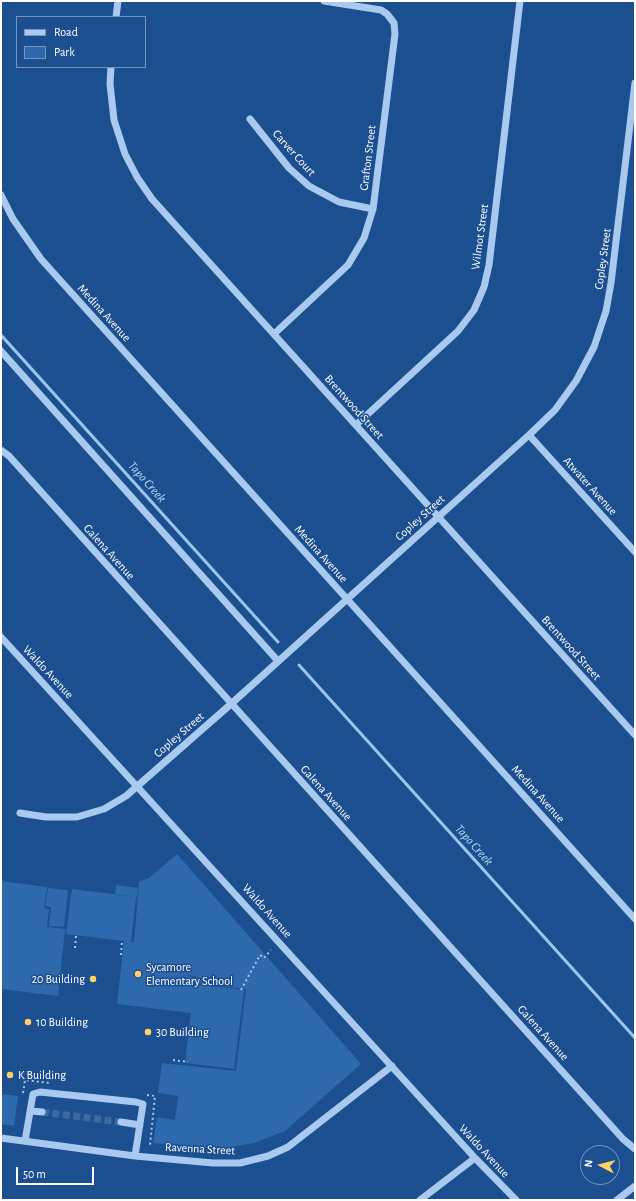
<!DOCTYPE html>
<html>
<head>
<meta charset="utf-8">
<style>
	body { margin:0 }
	#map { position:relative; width:636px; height:1201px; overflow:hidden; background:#1b4f8f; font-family:"Alegreya Sans",sans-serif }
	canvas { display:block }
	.frame { position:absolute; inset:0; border:2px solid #fff; pointer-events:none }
	.legend { position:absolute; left:16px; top:16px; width:130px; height:52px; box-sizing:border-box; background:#1b4f8f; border:1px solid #7695bc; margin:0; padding:5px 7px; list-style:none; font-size:12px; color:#fff }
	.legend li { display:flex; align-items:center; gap:8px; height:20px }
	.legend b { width:20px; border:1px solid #7695bc }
	.north { position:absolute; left:580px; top:1145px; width:40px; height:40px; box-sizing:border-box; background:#1b4f8f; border:1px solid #7695bc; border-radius:50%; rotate:277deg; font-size:11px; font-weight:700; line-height:16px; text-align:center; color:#fff }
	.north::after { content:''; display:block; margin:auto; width:14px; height:18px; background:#ffd166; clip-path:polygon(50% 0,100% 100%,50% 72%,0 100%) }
	.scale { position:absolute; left:16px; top:1167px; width:78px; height:18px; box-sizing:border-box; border:2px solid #fff; border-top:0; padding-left:5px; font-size:12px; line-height:14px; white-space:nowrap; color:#fff; -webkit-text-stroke:3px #1b4f8f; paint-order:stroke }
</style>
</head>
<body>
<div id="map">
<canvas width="636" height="1201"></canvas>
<div class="frame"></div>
<ul class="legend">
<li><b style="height:5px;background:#a9c9ee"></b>Road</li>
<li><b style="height:11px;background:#2e69ad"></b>Park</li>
</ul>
<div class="north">N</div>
<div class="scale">50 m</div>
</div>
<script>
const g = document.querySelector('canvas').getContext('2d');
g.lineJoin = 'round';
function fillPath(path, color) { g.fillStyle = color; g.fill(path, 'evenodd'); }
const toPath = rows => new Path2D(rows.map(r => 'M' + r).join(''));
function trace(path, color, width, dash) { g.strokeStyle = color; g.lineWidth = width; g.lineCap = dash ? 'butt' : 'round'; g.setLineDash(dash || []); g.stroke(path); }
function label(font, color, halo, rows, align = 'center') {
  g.font = font + ' "Alegreya Sans",sans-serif'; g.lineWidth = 3; g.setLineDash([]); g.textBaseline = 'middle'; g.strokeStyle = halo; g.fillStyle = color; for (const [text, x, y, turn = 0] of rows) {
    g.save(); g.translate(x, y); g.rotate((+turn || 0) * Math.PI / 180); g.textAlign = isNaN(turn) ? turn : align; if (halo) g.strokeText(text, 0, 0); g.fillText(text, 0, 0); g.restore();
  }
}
const green = toPath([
	[177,854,361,1064,285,1131,254,1143,219,1149,153,1143,157,1117,175,1120,178,1096,158,1093,162,1063,236,1071,246,989,195,983,196,976,186,975,195,978,194,984,244,990,234,1069,185,1063,191,1013,117,1004,124,941,66,934,72,889,136,897,131,942,134,942,139,882,149,878],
	[1,881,47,887,44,908,49,909,47,927,65,929,58,996,1,989],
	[116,885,138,888,137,897,115,894],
	[48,888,68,890,64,927,49,926,51,907,45,906],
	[1,1094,18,1096,14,1126,1,1124]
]);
const stream = toPath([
	[1,335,278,642],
	[299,665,635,1038]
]);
const minorTunnel = toPath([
	[42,1112,121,1122]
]);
const path = toPath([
	[75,948,76,935],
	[121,955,122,941],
	[241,990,260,955,264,958,271,950],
	[173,1060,188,1062],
	[23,1093,25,1080,49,1083],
	[147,1095,155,1096,150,1145]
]);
const minor = toPath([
	[116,17,118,1],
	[111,67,110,84,114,120,125,154,137,177,152,199,635,735],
	[250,119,289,168,309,186,339,202,373,209],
	[1,195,13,219,41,259,635,919],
	[274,334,348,265,364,238,373,209,395,34,394,23,387,14,381,10,324,1],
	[1,351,278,661],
	[356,425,458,331,474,310,484,287,489,265,520,1],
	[529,435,635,552],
	[1,450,9,456,623,1139,635,1149],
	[1,637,475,1158,516,1200],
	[20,813,46,817,77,817,104,809,126,796,231,704,529,435,555,410,576,381,594,347,606,311,611,283,635,83],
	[31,1111,42,1112],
	[121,1122,140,1125],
	[1,1138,135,1156,213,1163,240,1163,268,1156,288,1147,392,1066],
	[25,1141,33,1094,40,1092,136,1102,143,1104,135,1156],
	[420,1200,475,1158],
	[617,1200,635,1186]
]);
const markers = [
	[138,974,4,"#ffd166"],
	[93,979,4,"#ffd166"],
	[28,1022,4,"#ffd166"],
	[148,1032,4,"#ffd166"],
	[10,1075,4,"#ffd166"]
];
const streetNames = [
	["Carver Court",294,153,48],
	["Grafton Street",368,158,-83],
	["Wilmot Street",480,237,-82],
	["Copley Street",603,259,-82],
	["Medina Avenue",104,313,48],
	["Brentwood Street",354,407,48],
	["Atwater Avenue",590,486,48],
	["Copley Street",420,518,-42],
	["Galena Avenue",109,552,48],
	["Medina Avenue",321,554,48],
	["Brentwood Street",571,648,48],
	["Waldo Avenue",48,672,47],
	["Copley Street",179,735,-41],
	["Galena Avenue",326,793,48],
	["Medina Avenue",538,794,48],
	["Waldo Avenue",267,911,48],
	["Galena Avenue",543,1033,48],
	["Ravenna Street",200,1149,3],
	["Waldo Avenue",484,1151,47]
];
const poiNames = [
	["Sycamore",146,967],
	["Elementary School",146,981],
	["20 Building",85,979,"right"],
	["10 Building",36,1022],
	["30 Building",156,1032],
	["K Building",18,1075]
];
const waterNames = [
	["Tapo Creek",147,482,48],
	["Tapo Creek",474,845,48]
];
fillPath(green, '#2e69ad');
trace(stream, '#9cc4f0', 3);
trace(minorTunnel, '#3d69a0', 7, [7, 3.5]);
trace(path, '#a9c9ee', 2, [2, 3]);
trace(minor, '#a9c9ee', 7);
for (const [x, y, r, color] of markers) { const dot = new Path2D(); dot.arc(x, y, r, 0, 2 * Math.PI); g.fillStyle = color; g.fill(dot); trace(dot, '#1b4f8f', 1.5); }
label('12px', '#fff', '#1b4f8f', streetNames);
label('12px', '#fff', '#1b4f8f', poiNames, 'left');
label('italic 13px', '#b5d3f5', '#1b4f8f', waterNames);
</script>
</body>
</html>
